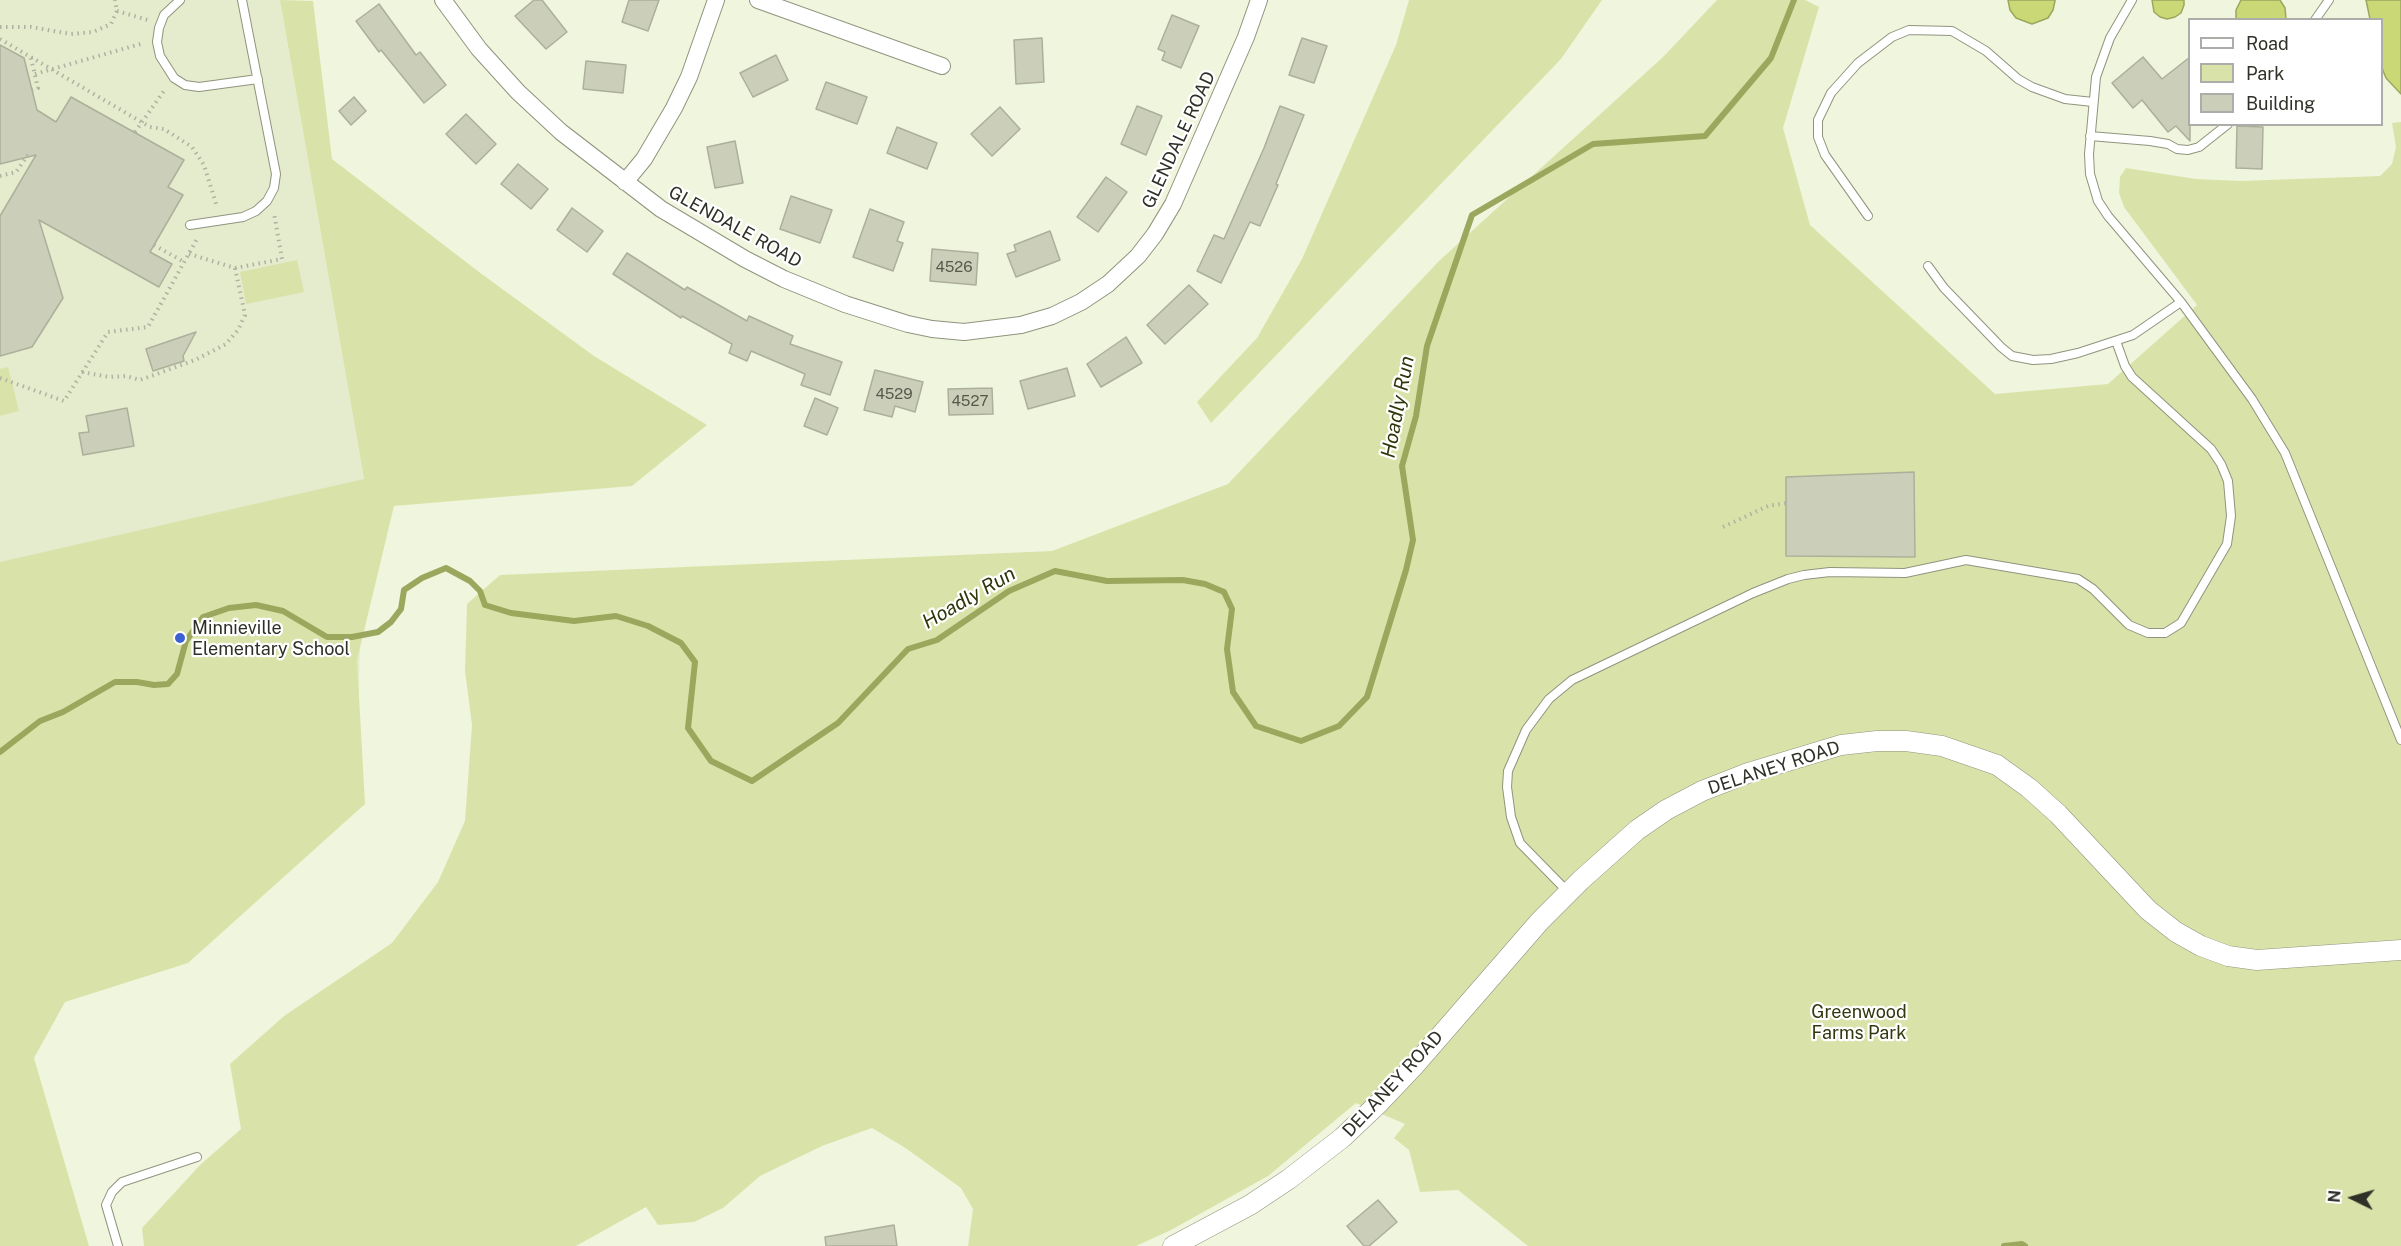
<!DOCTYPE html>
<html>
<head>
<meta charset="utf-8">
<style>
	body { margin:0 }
	#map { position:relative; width:2401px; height:1246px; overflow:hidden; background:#f0f5de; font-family:"Public Sans",sans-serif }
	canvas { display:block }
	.legend { position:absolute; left:2188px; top:18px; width:195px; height:108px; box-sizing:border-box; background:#fff; border:2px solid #acada9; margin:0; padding:8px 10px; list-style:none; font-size:18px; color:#2f3128 }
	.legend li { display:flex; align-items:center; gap:12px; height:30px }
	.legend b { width:30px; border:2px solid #acada9 }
	.north { position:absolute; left:2323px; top:1168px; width:60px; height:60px; -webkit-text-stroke:4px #fff; paint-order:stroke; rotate:275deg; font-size:16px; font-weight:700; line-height:24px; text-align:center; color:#2f3128 }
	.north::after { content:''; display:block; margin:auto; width:21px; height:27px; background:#2f3128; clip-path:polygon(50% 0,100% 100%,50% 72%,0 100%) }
</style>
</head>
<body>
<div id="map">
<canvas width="2401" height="1246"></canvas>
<ul class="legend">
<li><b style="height:8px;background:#fff"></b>Road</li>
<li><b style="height:16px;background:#d9e3a9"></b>Park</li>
<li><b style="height:16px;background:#cbcfb9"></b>Building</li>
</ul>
<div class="north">N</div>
</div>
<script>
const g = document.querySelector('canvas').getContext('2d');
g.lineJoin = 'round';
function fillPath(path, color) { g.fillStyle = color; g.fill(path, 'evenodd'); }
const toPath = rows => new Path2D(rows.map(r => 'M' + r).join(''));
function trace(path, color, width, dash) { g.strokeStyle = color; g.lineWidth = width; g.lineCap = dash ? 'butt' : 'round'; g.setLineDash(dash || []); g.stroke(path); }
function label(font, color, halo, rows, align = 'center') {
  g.font = font + ' "Public Sans",sans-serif'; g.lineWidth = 4.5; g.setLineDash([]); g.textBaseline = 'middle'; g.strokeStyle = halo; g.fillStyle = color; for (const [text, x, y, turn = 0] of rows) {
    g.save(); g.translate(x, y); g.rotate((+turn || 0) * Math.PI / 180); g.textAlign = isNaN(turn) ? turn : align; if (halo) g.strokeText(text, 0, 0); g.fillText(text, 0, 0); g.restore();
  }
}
const built = toPath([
	[0,0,280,0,364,480,356,805,0,797]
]);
const green = toPath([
	[280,0,313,1,332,159,479,272,594,356,707,425,632,486,394,506,357,660,365,804,188,963,65,1002,34,1058,89,1246,0,1246,0,562,364,479],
	[1409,0,1602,0,1561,59,1211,423,1197,402,1257,338,1302,259,1396,45],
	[1717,0,1805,0,1819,7,1783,128,1810,225,1995,394,2108,384,2197,305,2124,207,2119,193,2120,177,2126,168,2196,179,2240,181,2380,176,2392,164,2396,147,2392,123,2401,122,2401,1246,1528,1246,1458,1190,1420,1192,1409,1150,1394,1138,1405,1124,1356,1103,1268,1176,1171,1230,1136,1246,968,1246,973,1209,961,1188,904,1147,872,1128,822,1146,760,1176,723,1208,694,1222,658,1225,646,1207,576,1246,144,1246,142,1228,200,1165,241,1129,230,1064,284,1016,392,943,438,882,465,821,472,725,465,671,467,604,500,575,1052,551,1228,484,1439,261,1663,57],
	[297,260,304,292,246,304,240,272],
	[8,367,19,411,0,416,0,369]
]);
const water = toPath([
	[2008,0,2055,0,2055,1,2053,10,2048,18,2032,24,2016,18,2010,10,2008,0],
	[2152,0,2184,0,2184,5,2181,13,2175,17,2167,19,2160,17,2154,12,2152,0],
	[2241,0,2280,0,2285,8,2286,19,2236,19,2236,10,2241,0],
	[2366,0,2401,0,2401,94,2386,78,2382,68,2382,20,2370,19,2366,0]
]);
const stream = toPath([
	[0,752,40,721,63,712,115,682,137,682,154,685,168,684,177,674,186,641,203,617,229,608,256,605,283,611,327,637,352,637,378,632,391,622,401,609,404,590,422,578,446,568,470,581,480,591,485,605,511,613,574,621,616,616,648,626,681,643,695,662,688,728,711,761,752,781,838,723,908,649,937,640,1009,591,1055,571,1107,581,1183,580,1205,584,1224,592,1232,609,1227,649,1233,692,1256,726,1301,741,1339,726,1367,697,1406,570,1413,540,1402,466,1416,416,1427,346,1472,215,1593,144,1705,136,1771,58,1794,0],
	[2004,1246,2022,1244,2025,1246]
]);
const building = toPath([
	[534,0,542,0,567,32,546,49,515,16,534,0],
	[629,0,659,0,648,31,622,22,629,0],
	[379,4,416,55,420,52,446,85,424,103,381,50,379,52,356,21,379,4],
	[1172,15,1199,26,1181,68,1162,60,1165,52,1158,49,1172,15],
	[1042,38,1044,82,1016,84,1014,40,1042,38],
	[1302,38,1327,46,1314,83,1289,75,1302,38],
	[0,45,24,58,37,110,56,122,71,97,184,160,168,187,183,195,150,252,172,264,159,287,39,220,63,298,32,347,0,356,0,216,36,155,0,164,0,45],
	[776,55,788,80,753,97,740,73,776,55],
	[2143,57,2162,79,2190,57,2190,141,2176,126,2168,132,2142,100,2133,108,2112,83,2143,57],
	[586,61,626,65,623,93,583,89,586,61],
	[826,82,867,97,857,124,816,109,826,82],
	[354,97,366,111,351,125,339,111,354,97],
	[1137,106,1162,116,1146,155,1121,144,1137,106],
	[1280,106,1304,115,1276,184,1278,185,1260,226,1250,222,1221,283,1197,271,1214,235,1224,239,1264,148,1280,106],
	[1000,107,1020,129,992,156,971,134,1000,107],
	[466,114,496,144,476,164,446,134,466,114],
	[2237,126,2263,127,2262,169,2236,168,2237,126],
	[897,127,937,143,927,169,887,153,897,127],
	[735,141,743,183,715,188,707,147,735,141],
	[518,164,548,189,531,209,501,184,518,164],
	[1106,177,1127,192,1098,232,1077,217,1106,177],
	[791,196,832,210,820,243,780,229,791,196],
	[572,208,603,231,587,252,557,230,572,208],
	[870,209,904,222,897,241,903,243,893,271,853,257,870,209],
	[1050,231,1060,260,1016,277,1007,254,1016,251,1014,245,1050,231],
	[932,249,978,253,976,285,930,281,932,249],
	[627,253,685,290,687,287,747,321,749,316,793,336,790,344,842,362,830,395,801,385,805,374,751,351,747,361,729,353,732,344,682,316,681,318,613,274,627,253],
	[1189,285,1208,304,1165,344,1147,325,1189,285],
	[196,332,183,356,184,361,153,371,146,349,196,332],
	[1126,337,1142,363,1101,387,1087,364,1126,337],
	[1067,368,1075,396,1028,409,1020,381,1067,368],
	[875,370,923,382,915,412,895,406,892,417,864,410,875,370],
	[992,388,993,414,949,415,948,389,992,388],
	[815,398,838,408,827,435,804,426,815,398],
	[127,408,134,446,83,455,79,433,89,432,86,416,127,408],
	[1914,472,1915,557,1786,556,1786,477,1914,472],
	[1378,1200,1397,1222,1369,1246,1364,1246,1347,1226,1378,1200],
	[894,1225,897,1246,826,1246,825,1237,894,1225]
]);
const path = toPath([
	[117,11,148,20],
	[0,27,31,27,71,34,93,32,111,24,117,11,115,0],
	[0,39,150,127,164,129,192,147,204,165,217,207],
	[31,58,38,88,32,90],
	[35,74,144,43],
	[135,132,166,88],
	[0,176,16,172,28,155],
	[154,245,184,262],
	[189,254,235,268,282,259,274,213],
	[82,372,109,377,126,376,140,380,195,360,226,344,238,330,245,315,235,268],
	[0,378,64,401,108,332,148,327,198,237],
	[1723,527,1768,506,1787,503]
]);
const service = toPath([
	[180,0,164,15,159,28,157,42,160,56,174,78,185,85,199,87,258,79],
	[2132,0,2110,38,2096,77,2089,154,2090,174,2098,201,2108,216,2181,302,2252,399,2285,453,2401,740],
	[2315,20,2329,0],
	[2090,136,2150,141,2168,144,2177,149,2188,150,2199,147,2228,124],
	[1868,216,1825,155,1818,137,1818,120,1831,93,1858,63,1892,37,1909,30,1952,31,1986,51,2018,79,2032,87,2065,99,2093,102],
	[190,225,243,217,256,211,267,201,274,188,276,174,242,0],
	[1928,266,1944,288,2001,347,2012,356,2033,360,2051,359,2078,353,2133,335,2181,302],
	[1568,892,1520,843,1511,817,1507,787,1508,771,1526,730,1549,699,1572,680,1753,593,1788,579,1804,575,1830,572,1905,573,1966,560,2078,579,2093,589,2129,625,2148,633,2165,633,2181,623,2227,544,2231,516,2228,481,2221,464,2211,449,2132,377,2125,366,2116,341],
	[118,1246,106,1205,112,1192,122,1182,197,1157]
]);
const minor = toPath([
	[443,0,479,49,518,92,561,132,661,209,745,259,784,279,845,304,908,324,932,329,964,332,1021,325,1052,316,1081,302,1108,284,1138,256,1155,234,1173,204,1246,37,1259,0],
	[758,0,942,66],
	[625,182,644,159,674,108,689,77,716,0]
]);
const tertiary = toPath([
	[1173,1246,1250,1205,1289,1179,1342,1138,1379,1103,1414,1066,1540,921,1581,880,1637,830,1666,810,1702,791,1748,773,1841,745,1877,741,1906,741,1942,746,1997,765,2029,788,2058,814,2148,910,2176,932,2201,946,2228,956,2257,960,2401,950]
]);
const markers = [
	[180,638,6,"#3b61d2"]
];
const numberNames = [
	["4526",954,267],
	["4529",894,394],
	["4527",970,401]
];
const streetNames = [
	["GLENDALE ROAD",1179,140,-65],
	["GLENDALE ROAD",735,227,29],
	["DELANEY ROAD",1774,768,-18],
	["DELANEY ROAD",1393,1084,-47]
];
const poiNames = [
	["Minnieville",192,628],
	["Elementary School",192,649]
];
const parkNames = [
	["Greenwood",1859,1012],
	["Farms Park",1859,1033]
];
const waterNames = [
	["Hoadly Run",1398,407,-79],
	["Hoadly Run",969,598,-30]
];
fillPath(built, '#e5ebcd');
fillPath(green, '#d9e3a9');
fillPath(water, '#cad975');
trace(water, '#9ca75e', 1.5);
trace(stream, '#9ca75e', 6);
fillPath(building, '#cbcfb9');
trace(building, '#acb09a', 1.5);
trace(service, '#90947e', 10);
trace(minor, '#90947e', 18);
trace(tertiary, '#90947e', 21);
trace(path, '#aeb2a0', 4, [1.5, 4.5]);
trace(service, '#fff', 8);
trace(minor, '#fff', 16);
trace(tertiary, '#fff', 20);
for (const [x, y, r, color] of markers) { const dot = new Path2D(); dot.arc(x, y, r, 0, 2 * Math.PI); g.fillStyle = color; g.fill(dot); trace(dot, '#fff', 2); }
label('15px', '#56584c', null, numberNames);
label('18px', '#2f3128', '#fff', streetNames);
label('18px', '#2f3128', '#fff', poiNames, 'left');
label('18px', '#33380e', '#fff', parkNames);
label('italic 20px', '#30350b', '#fff', waterNames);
</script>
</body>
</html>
